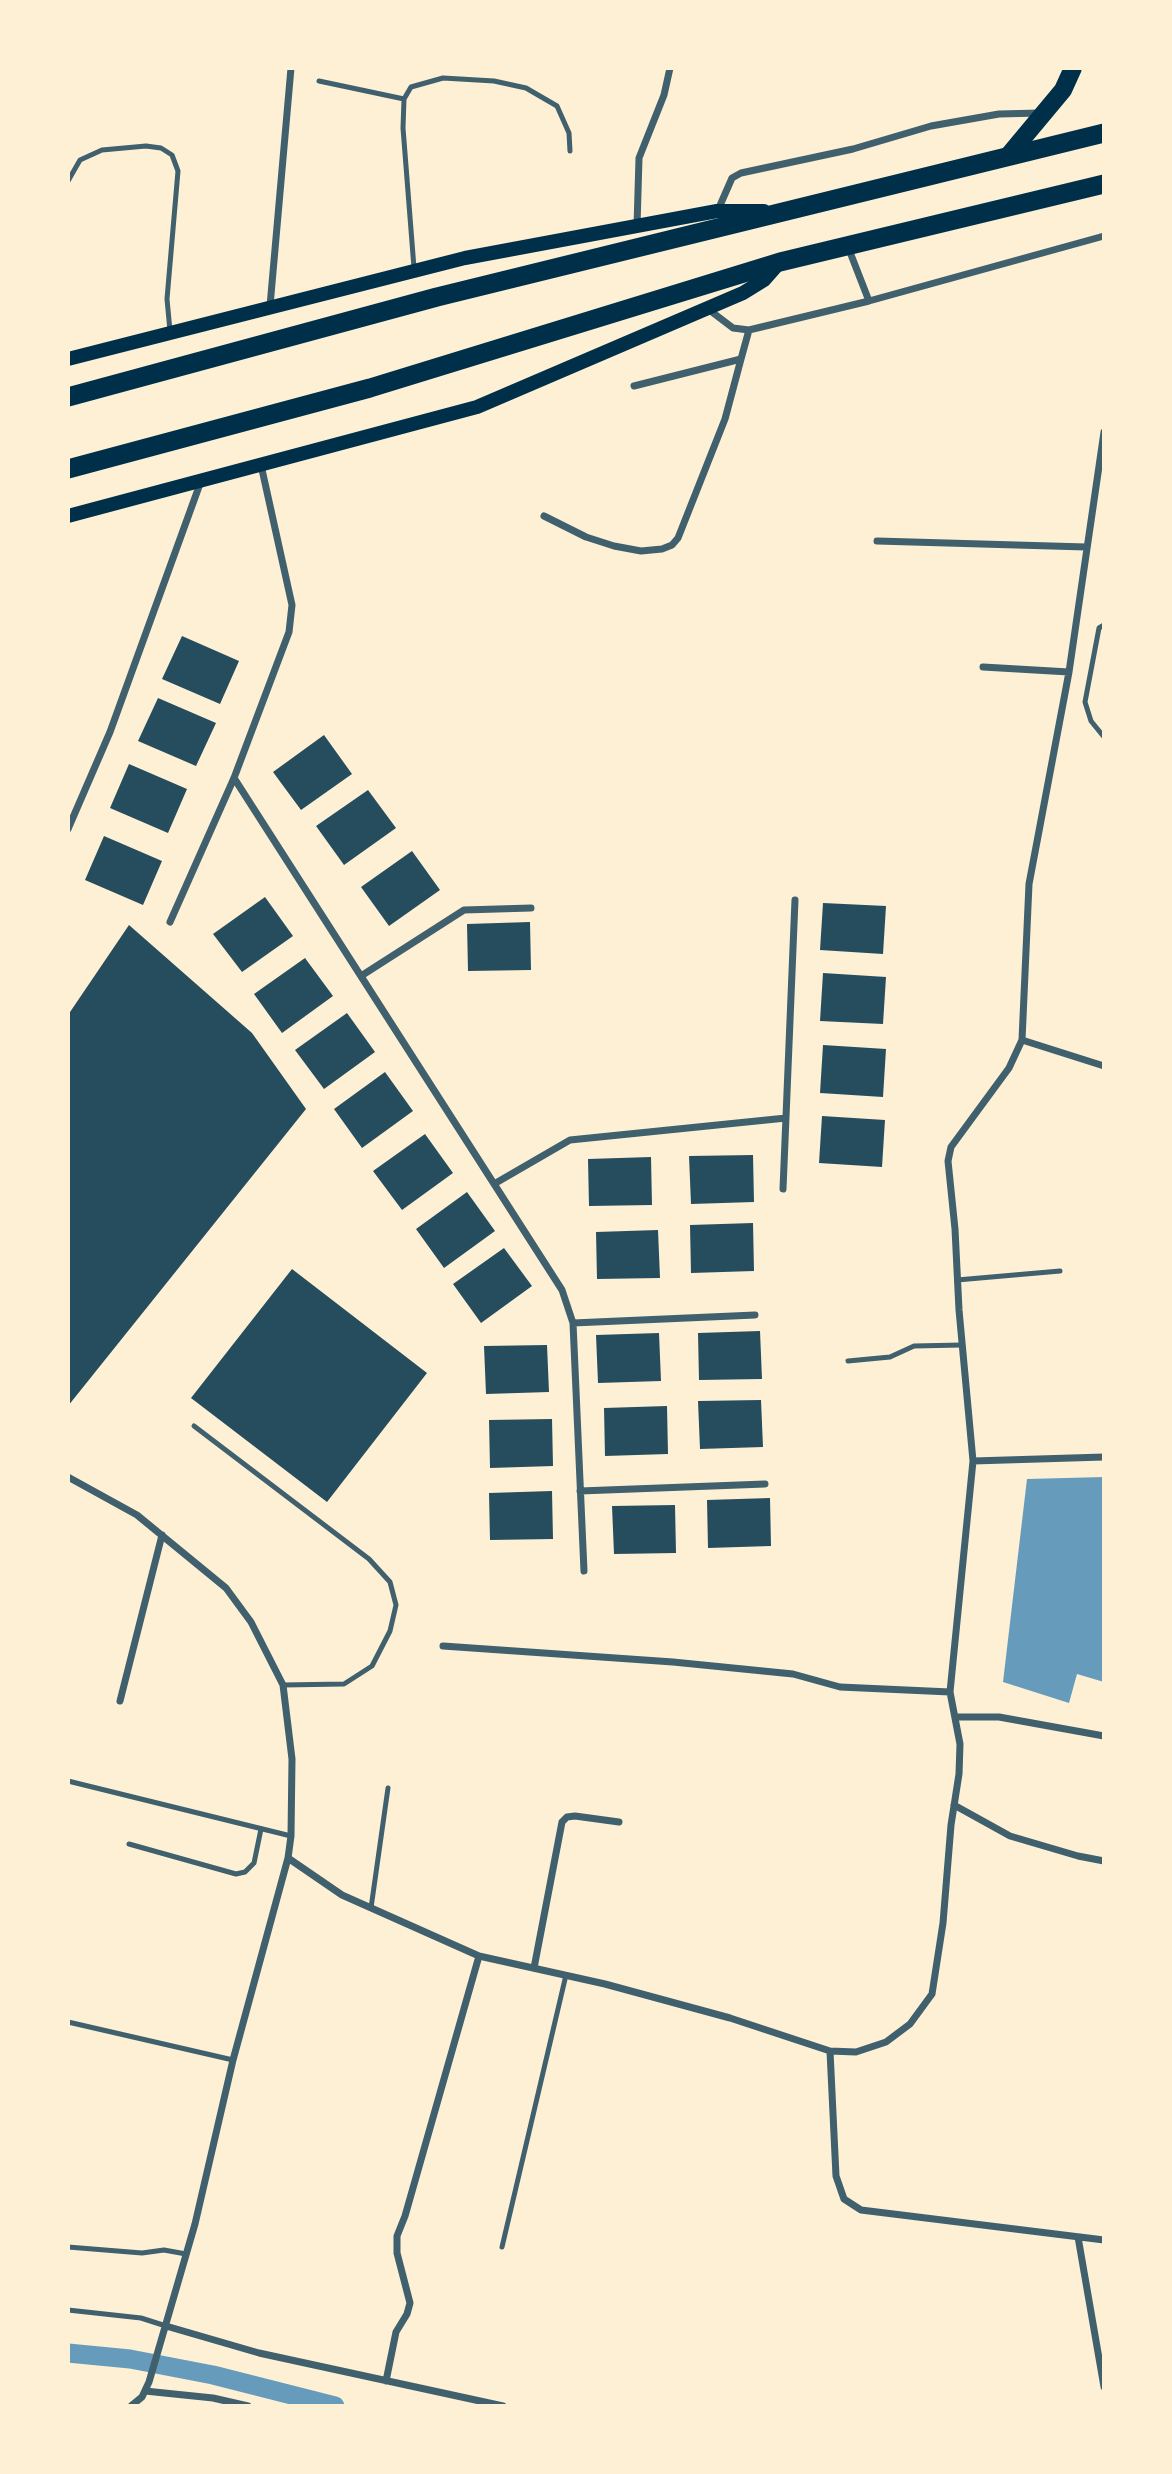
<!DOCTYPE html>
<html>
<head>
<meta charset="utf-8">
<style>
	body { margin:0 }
	#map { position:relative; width:1172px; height:2474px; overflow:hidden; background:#fdf0d5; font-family:"Alegreya Sans",sans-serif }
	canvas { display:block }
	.frame { position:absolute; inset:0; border:70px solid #fdf0d5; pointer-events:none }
</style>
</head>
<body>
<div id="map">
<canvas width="1172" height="2474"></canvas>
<div class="frame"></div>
</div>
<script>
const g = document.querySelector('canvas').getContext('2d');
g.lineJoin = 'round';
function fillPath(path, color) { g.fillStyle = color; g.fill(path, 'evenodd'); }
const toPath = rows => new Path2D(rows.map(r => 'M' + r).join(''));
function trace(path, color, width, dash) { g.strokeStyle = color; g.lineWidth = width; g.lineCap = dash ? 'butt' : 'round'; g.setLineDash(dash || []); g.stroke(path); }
const water = toPath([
	[1104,1477,1104,1682,1077,1674,1069,1703,1003,1682,1027,1479]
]);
const canal = toPath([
	[68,2353,130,2359,213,2375,335,2406]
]);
const building = toPath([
	[182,636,239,661,220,704,162,679],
	[158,698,216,723,196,766,138,741],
	[324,735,352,774,301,810,273,772],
	[129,764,187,789,168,833,110,808],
	[368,790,396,828,344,865,316,826],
	[104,836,162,861,143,905,85,880],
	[412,851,440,890,389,926,361,887],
	[265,897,293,936,242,972,213,934],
	[823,903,886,906,883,954,820,950],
	[530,922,531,970,468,971,467,924],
	[129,925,252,1033,306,1109,68,1406,68,1015],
	[305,958,333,996,282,1033,254,994],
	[823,973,886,977,883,1024,820,1021],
	[347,1013,375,1052,324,1089,295,1050],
	[823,1045,886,1049,883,1097,820,1093],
	[385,1072,413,1111,362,1148,334,1109],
	[822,1116,885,1120,882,1167,819,1163],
	[425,1134,453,1173,402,1210,373,1171],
	[753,1155,754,1202,691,1204,689,1156],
	[651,1157,652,1205,589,1206,588,1159],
	[467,1192,495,1231,444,1268,416,1229],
	[753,1223,754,1271,691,1273,690,1225],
	[658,1230,660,1278,597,1279,596,1232],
	[504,1248,532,1286,481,1323,453,1284],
	[292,1269,427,1373,327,1502,191,1398],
	[760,1331,762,1379,699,1380,698,1333],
	[659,1333,661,1381,598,1383,596,1335],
	[547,1345,549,1392,486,1394,484,1346],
	[761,1400,763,1447,700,1449,698,1401],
	[667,1406,668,1454,605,1456,604,1408],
	[552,1419,553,1466,490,1468,489,1420],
	[552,1491,553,1539,490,1540,489,1493],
	[770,1498,771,1546,708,1548,707,1500],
	[675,1505,676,1553,614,1554,612,1506]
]);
const service = toPath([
	[319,81,404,99],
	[68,181,80,160,102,150,146,146,161,148,172,155,178,171,167,299,170,331],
	[414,268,403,128,404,99,411,87,443,78,494,81,526,88,557,106,569,133,570,151],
	[1104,625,1099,628,1085,702,1091,721,1104,737],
	[957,1280,1060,1271],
	[848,1361,890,1357,914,1346,962,1345],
	[194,1426,369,1559,390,1582,396,1605,390,1631,372,1666,344,1684,283,1685],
	[68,1781,291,1836],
	[129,1844,236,1874,245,1872,254,1863,261,1829],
	[371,1908,388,1788],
	[68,2022,233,2060],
	[68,2247,142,2253,164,2250,186,2254],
	[502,2247,566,1975],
	[68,2310,141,2318,166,2326]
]);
const minor = toPath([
	[718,210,732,178,741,173,853,149,931,126,999,114,1040,113],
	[637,226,639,158,664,95,670,68],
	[848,247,869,301],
	[270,306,291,68],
	[708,309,733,328,749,330],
	[634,386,741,359,749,330,869,301,1104,236],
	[544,516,586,537,614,546,641,551,662,549,672,545,678,538,725,419,741,359],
	[877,541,1086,547],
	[983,667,1069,672],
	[234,778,562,1290,573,1323,584,1571],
	[68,829,110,732,201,481],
	[170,922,234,778,289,632,292,605,261,465],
	[361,976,464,910,531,908],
	[1022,1040,1104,1066],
	[494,1184,570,1140,786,1118],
	[783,1189,795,900],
	[573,1323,755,1315],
	[973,1461,1104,1457],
	[68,1477,137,1515,226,1588,251,1622,283,1685,292,1759,291,1836,288,1858,233,2060,195,2224,149,2382,142,2397,131,2406],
	[580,1491,765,1484],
	[443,1646,673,1662,793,1674,840,1687,950,1692],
	[120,1701,162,1535],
	[955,1717,999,1717,1104,1736],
	[954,1805,1010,1836,1078,1856,1104,1861],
	[288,1858,342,1895,479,1956,605,1984,730,2018,830,2051,856,2052,886,2042,910,2024,932,1994,943,1923,951,1825,959,1774,960,1744,950,1692,973,1461,959,1310,955,1229,948,1161,951,1147,1009,1068,1022,1040,1029,884,1069,672,1104,432],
	[534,1968,562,1822,567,1817,575,1816,619,1822],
	[830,2051,836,2176,844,2199,861,2210,1104,2240],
	[1078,2237,1104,2387],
	[166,2326,259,2353,503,2406],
	[386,2381,396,2332,407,2314,410,2303,397,2253,397,2236,405,2216,479,1956],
	[145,2391,213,2398,248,2406]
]);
const secondary = toPath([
	[68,359,465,258,717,211,764,211],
	[68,516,477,407,743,293,764,280,779,263]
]);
const primary = toPath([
	[1008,156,1063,90,1073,68]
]);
const trunk = toPath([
	[68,397,437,297,1104,133],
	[68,469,370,388,780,262,1104,184]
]);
fillPath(water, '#669bbc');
trace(canal, '#669bbc', 19);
fillPath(building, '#264d5e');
trace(service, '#3f606c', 5);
trace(minor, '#3f606c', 7);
trace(secondary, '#003049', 14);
trace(primary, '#003049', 18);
trace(trunk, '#003049', 19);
</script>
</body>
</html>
